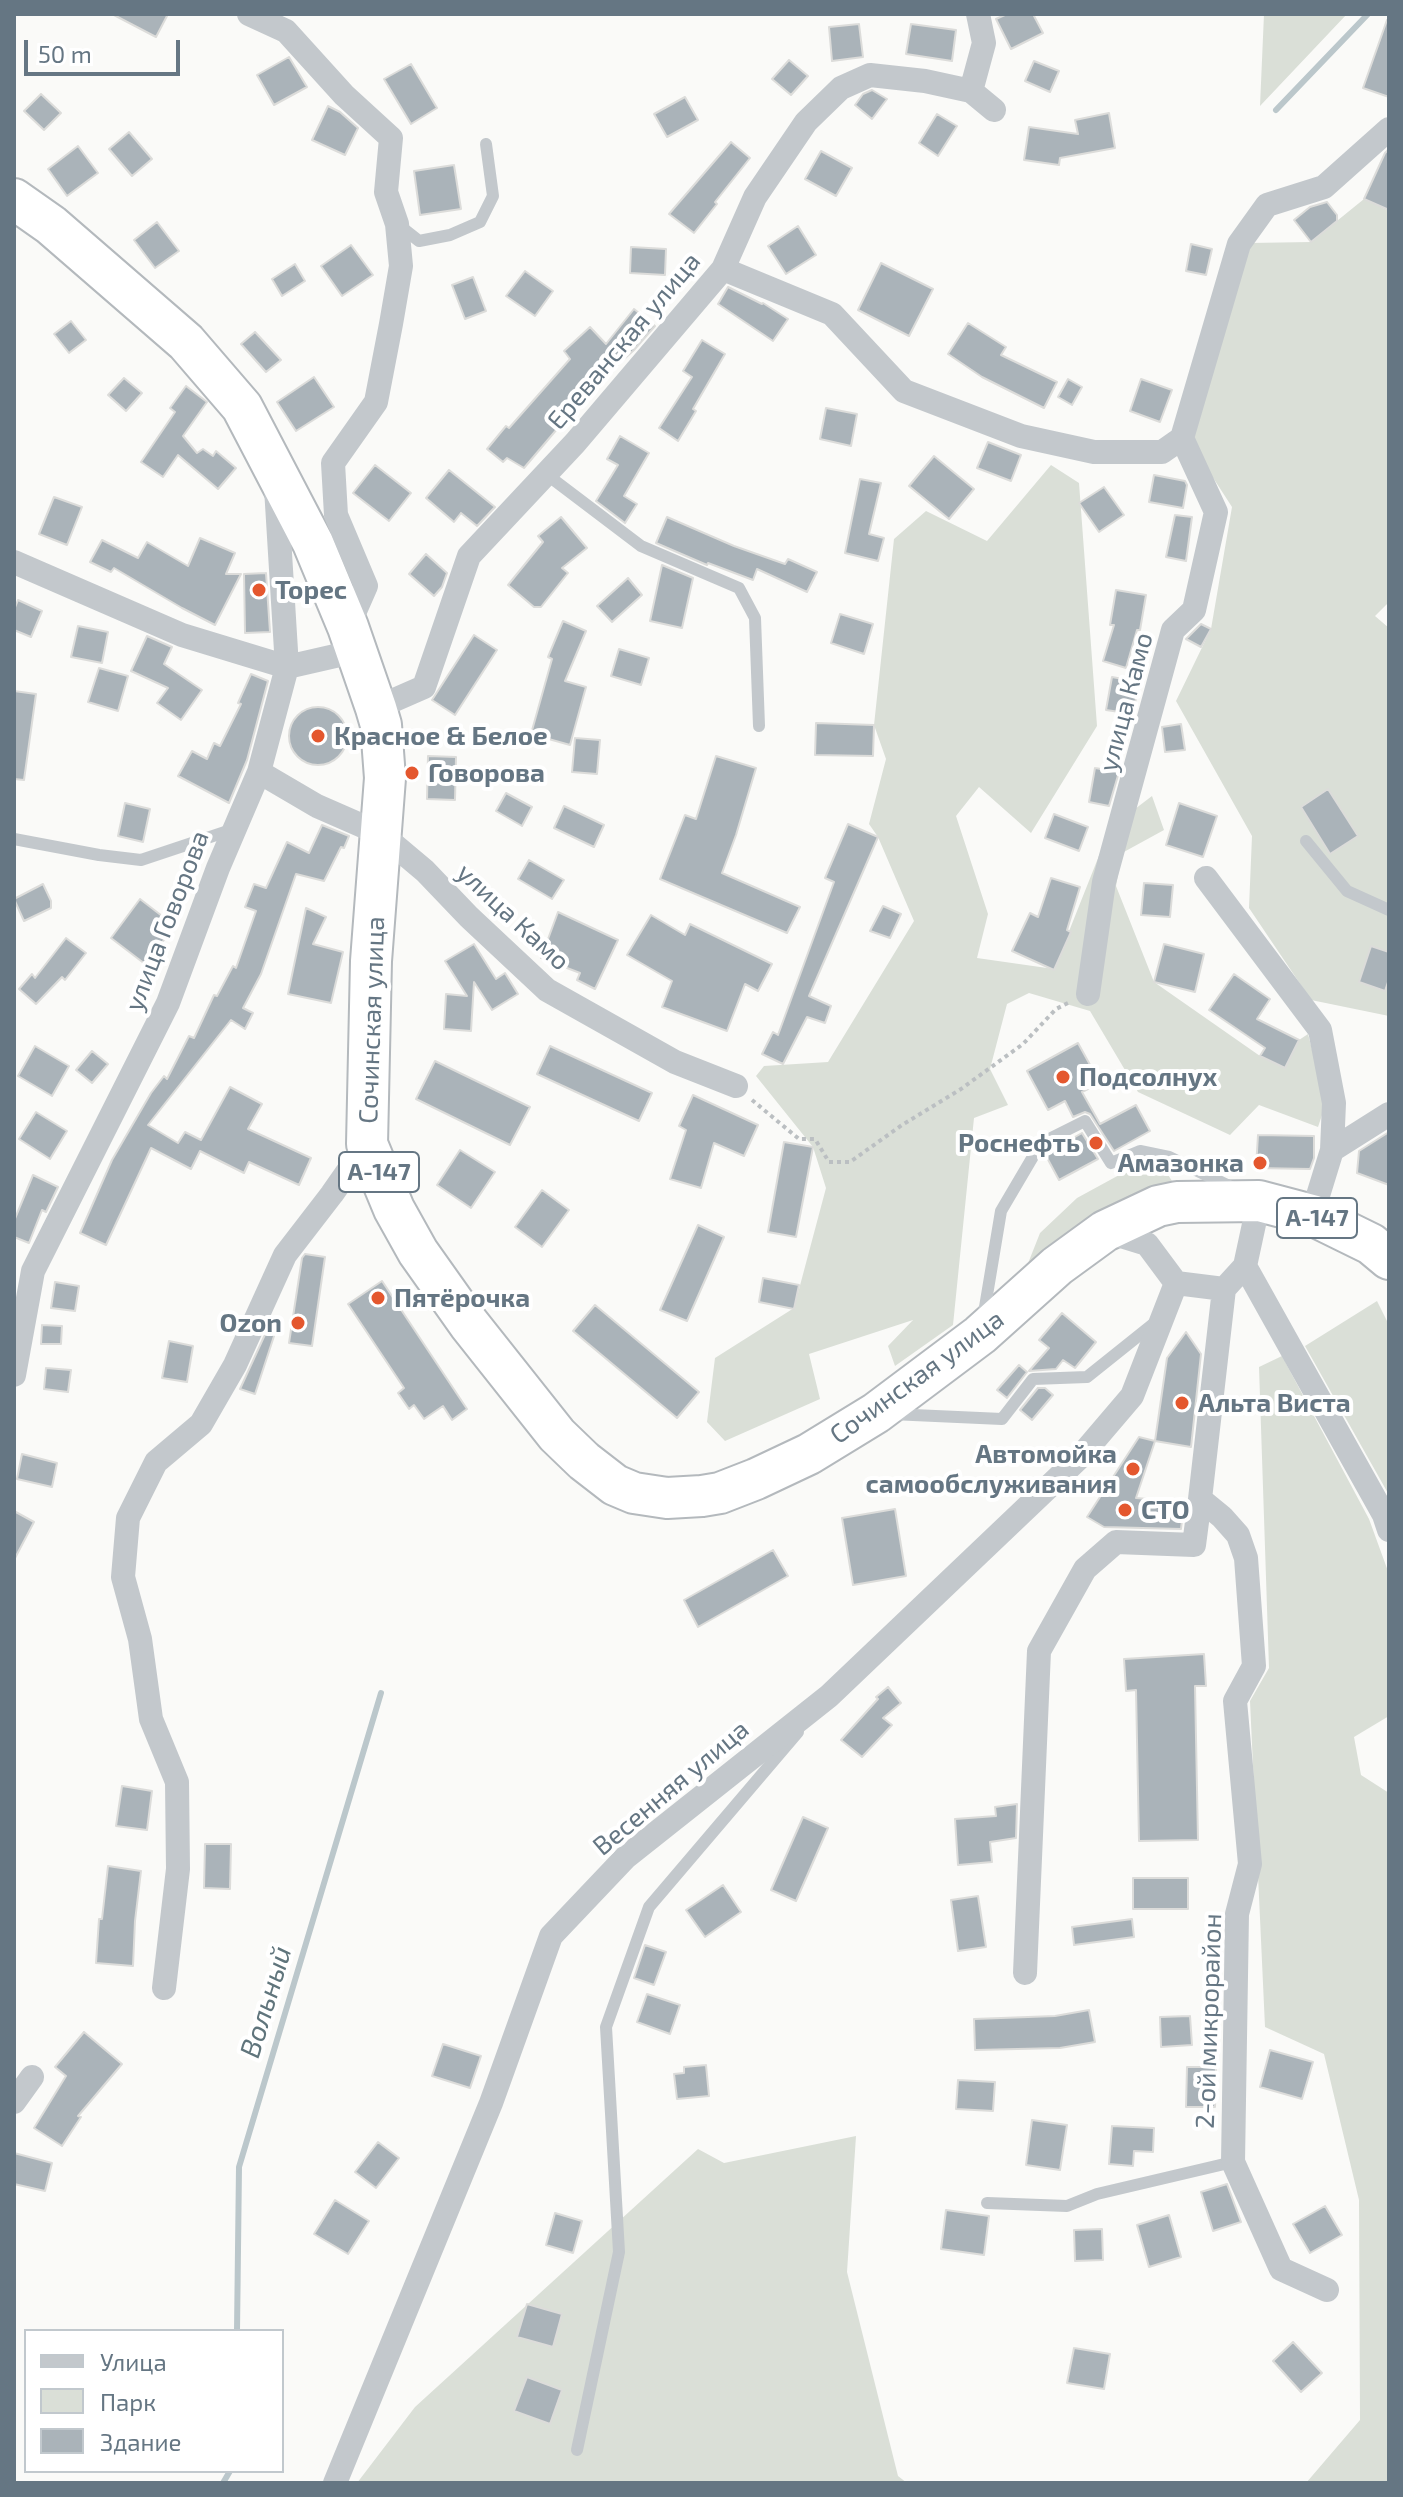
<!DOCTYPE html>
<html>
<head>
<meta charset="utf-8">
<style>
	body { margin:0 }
	#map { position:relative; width:1403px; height:2497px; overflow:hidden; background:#fafaf8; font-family:"Exo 2",sans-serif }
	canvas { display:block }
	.frame { position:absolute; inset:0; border:16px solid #657683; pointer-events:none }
	.legend { position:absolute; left:24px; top:2329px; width:260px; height:144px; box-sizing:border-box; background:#fff; border:2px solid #c1c8cd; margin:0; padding:10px 14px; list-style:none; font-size:24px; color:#657683 }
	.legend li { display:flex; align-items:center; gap:16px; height:40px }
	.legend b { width:40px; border:2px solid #c1c8cd }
	.scale { position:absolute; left:24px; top:40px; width:156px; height:36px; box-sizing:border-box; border:4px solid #657683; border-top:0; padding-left:10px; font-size:24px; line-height:28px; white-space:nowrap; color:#657683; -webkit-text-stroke:6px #fff; paint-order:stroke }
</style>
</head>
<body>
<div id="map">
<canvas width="1403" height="2497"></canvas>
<div class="frame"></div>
<ul class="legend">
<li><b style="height:10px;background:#c3c8cc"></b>Улица</li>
<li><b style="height:22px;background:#dadfd7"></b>Парк</li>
<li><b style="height:22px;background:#aab3b9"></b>Здание</li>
</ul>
<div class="scale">50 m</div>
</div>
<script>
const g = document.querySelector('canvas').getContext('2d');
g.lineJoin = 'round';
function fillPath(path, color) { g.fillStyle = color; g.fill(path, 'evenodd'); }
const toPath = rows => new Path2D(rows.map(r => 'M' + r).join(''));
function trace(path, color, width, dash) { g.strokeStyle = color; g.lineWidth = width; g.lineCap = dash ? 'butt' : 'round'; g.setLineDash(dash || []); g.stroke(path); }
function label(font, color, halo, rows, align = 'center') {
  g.font = font + ' "Exo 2",sans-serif'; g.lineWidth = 8; g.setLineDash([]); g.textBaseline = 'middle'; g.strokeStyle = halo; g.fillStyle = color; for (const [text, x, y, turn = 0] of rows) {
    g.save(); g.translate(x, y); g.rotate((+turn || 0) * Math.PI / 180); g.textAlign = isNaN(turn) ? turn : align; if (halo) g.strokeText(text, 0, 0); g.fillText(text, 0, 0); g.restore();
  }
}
const green = toPath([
	[1264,14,1347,14,1260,106],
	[1364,199,1387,210,1389,208,1389,602,1375,616,1389,628,1389,1016,1311,1000,1249,908,1252,836,1176,701,1211,629,1232,507,1190,442,1249,243,1311,242],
	[1051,465,1079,483,1097,726,1031,833,979,787,956,816,988,914,977,958,1054,969,1110,828,1152,796,1164,830,1122,853,1116,886,1154,982,1260,1056,1284,1068,1299,1040,1308,1034,1326,1103,1318,1127,1259,1105,1230,1135,1138,1092,1090,1011,1029,993,1007,1004,990,1069,1008,1105,974,1118,953,1325,895,1366,888,1346,913,1320,809,1354,820,1399,725,1441,707,1422,715,1358,794,1308,826,1188,813,1147,756,1076,764,1066,828,1062,914,921,878,837,869,824,886,759,874,725,894,539,926,511,987,541],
	[1163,1167,1172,1181,1114,1208,1025,1271,1040,1233,1077,1198,1121,1174],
	[1377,1301,1389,1325,1389,1495,1305,1346],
	[1282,1356,1369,1519,1389,1574,1389,1716,1354,1737,1361,1775,1389,1793,1389,2483,1306,2483,1360,2420,1359,2200,1324,2054,1265,2027,1250,1701,1269,1668,1259,1367],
	[856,2136,847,2272,898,2476,907,2483,357,2483,415,2407,698,2149,724,2163]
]);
const stream = toPath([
	[1276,110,1368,14],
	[237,2331,239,2167,381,1693],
	[223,2483,230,2471]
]);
const building = toPath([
	[112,14,168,14,156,37,112,14],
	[1007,14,1033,14,1043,33,1011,49,996,19,1007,14],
	[1387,20,1389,21,1389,97,1363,88,1387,20],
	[859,24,863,57,832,61,829,27,859,24],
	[911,24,956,30,952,61,906,54,911,24],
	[289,57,307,87,274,105,257,75,289,57],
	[789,60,808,76,791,95,772,79,789,60],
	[1034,61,1059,71,1050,92,1025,81,1034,61],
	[411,64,437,108,411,124,384,79,411,64],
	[872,90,887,99,872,119,855,105,863,94,872,90],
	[41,94,61,113,44,130,24,111,41,94],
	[685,97,698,120,667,137,654,114,685,97],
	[328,106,340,112,358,128,345,155,312,140,328,106],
	[1109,113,1115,148,1060,158,1059,165,1024,160,1029,127,1078,134,1075,120,1109,113],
	[937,114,957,126,938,156,919,143,937,114],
	[129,132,152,159,132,176,109,149,129,132],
	[731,142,750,158,715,202,717,204,694,233,669,214,731,142],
	[78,146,98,173,67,196,48,169,78,146],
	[1389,149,1389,210,1364,199,1385,153,1389,149],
	[821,151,852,168,836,196,805,179,821,151],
	[454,165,461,209,420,215,414,171,454,165],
	[1327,202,1337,215,1337,221,1311,242,1294,220,1310,207,1327,202],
	[157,222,179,251,155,268,134,240,157,222],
	[798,226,816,255,786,274,768,246,798,226],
	[1191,244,1212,249,1206,275,1186,271,1191,244],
	[351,245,373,275,342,296,321,266,351,245],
	[631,247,666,249,665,275,630,273,631,247],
	[881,263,933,289,909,336,858,310,881,263],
	[295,264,305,281,282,296,272,279,295,264],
	[525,271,553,291,535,316,506,296,525,271],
	[473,277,486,311,465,319,452,285,473,277],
	[728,287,762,304,763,303,788,319,773,341,718,304,728,287],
	[634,309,655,326,634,350,578,401,580,402,524,468,507,458,503,462,487,449,506,426,509,428,570,359,564,351,590,327,606,344,634,309],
	[71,321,86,340,69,353,54,334,71,321],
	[968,323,1006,347,1001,355,1057,382,1044,408,982,377,948,354,968,323],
	[255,332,281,360,266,372,241,344,255,332],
	[702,340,725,354,693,409,696,411,678,441,659,428,692,377,683,371,702,340],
	[314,377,334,407,296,431,277,402,314,377],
	[124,378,142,393,126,411,108,395,124,378],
	[1068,379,1082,387,1072,405,1058,397,1068,379],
	[1141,379,1172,390,1160,422,1130,411,1141,379],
	[186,386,207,402,183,436,197,453,203,449,213,456,216,451,236,468,218,489,178,455,163,477,141,462,175,412,170,408,186,386],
	[826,408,857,414,851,446,820,439,826,408],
	[620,436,649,453,624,496,637,504,625,523,596,501,618,465,607,459,620,436],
	[988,442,1021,455,1011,481,977,468,988,442],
	[934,456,974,489,949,519,909,486,934,456],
	[375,465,411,493,389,521,353,493,375,465],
	[449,470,495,507,477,526,461,513,454,522,426,498,449,470],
	[1154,475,1185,481,1187,485,1183,508,1149,502,1154,475],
	[860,479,881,483,869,534,884,538,878,561,845,553,860,479],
	[1104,487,1124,515,1099,532,1079,503,1104,487],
	[54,497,82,507,67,545,39,534,54,497],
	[1175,515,1192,517,1186,561,1166,557,1175,515],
	[561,517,587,548,562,568,568,573,541,607,534,607,508,585,543,542,538,536,561,517],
	[667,517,734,546,785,564,788,559,817,572,807,592,757,569,753,580,708,563,707,565,656,543,667,517],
	[200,538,235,553,226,574,241,574,215,625,182,608,114,568,111,572,90,562,102,540,138,558,147,542,188,566,200,538],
	[426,554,447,573,442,587,434,596,409,574,426,554],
	[662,565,693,578,682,628,650,621,662,565],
	[266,573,270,632,245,633,244,574,266,573],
	[628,578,642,595,612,622,597,606,628,578],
	[1116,590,1146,595,1140,630,1137,630,1126,668,1103,661,1114,625,1110,625,1116,590],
	[18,600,42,611,31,637,14,630,14,610,18,600],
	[840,614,873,624,864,654,831,643,840,614],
	[563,621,586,631,565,681,586,687,570,745,531,734,552,659,548,657,563,621],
	[1201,624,1211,629,1201,647,1186,639,1201,624],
	[78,626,108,632,102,663,71,657,78,626],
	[474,635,497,650,455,715,432,700,474,635],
	[147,636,172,647,164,664,202,690,181,720,157,703,168,688,131,671,147,636],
	[619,649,649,658,641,685,611,676,619,649],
	[99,668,128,676,118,711,88,702,99,668],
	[251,674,268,681,247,760,229,803,178,776,192,751,207,759,214,743,220,746,241,704,238,703,251,674],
	[1112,677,1139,682,1133,714,1106,710,1112,677],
	[14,691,36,694,24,780,14,779,14,691],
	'289 736a29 29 0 1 1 58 0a29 29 0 1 1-58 0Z',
	[816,723,874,725,873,756,815,755,816,723],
	[1181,724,1185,750,1165,752,1162,727,1181,724],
	[575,738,600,740,597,774,572,772,575,738],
	[428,756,456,757,455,800,427,799,428,756],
	[716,756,756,768,736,835,722,873,800,907,787,933,660,879,685,815,696,819,716,756],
	[1095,768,1119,772,1109,806,1089,802,1095,768],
	[1328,789,1358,836,1330,854,1301,807,1328,789],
	[506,793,532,807,522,826,496,811,506,793],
	[125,803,150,809,143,842,118,836,125,803],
	[1179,803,1217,816,1203,857,1166,845,1179,803],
	[564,806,604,825,594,847,554,828,564,806],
	[1054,814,1088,827,1079,851,1045,838,1054,814],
	[848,824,878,837,809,996,831,1006,825,1023,807,1017,783,1064,762,1054,773,1032,778,1035,834,882,825,878,848,824],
	[322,825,349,836,344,848,341,847,324,881,296,874,261,974,243,1008,253,1013,245,1029,231,1020,148,1125,178,1143,185,1132,201,1140,230,1087,262,1104,248,1129,311,1158,299,1185,249,1162,244,1173,200,1151,191,1169,151,1148,106,1245,80,1233,112,1160,151,1093,164,1076,167,1079,189,1036,194,1038,214,995,217,996,233,966,236,968,256,911,245,907,254,884,266,888,287,842,309,853,322,825],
	[529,860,564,880,552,899,518,879,529,860],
	[1051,878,1080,887,1067,930,1071,932,1054,970,1012,951,1030,913,1038,917,1051,878],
	[1144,883,1173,885,1170,917,1141,915,1144,883],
	[43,884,51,901,51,908,24,921,14,899,43,884],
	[140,899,175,926,145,964,111,938,140,899],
	[883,906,901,914,890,938,870,931,883,906],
	[306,908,326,917,313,944,343,952,331,1003,288,994,306,908],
	[558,912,618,940,595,989,577,980,580,973,541,958,558,912],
	[651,915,685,935,690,924,772,964,758,991,745,984,727,1031,662,1007,672,981,627,955,651,915],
	[66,938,86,953,65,980,62,977,36,1004,19,989,32,974,35,978,66,938],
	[474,944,496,979,505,973,518,994,492,1010,474,982,471,1031,444,1029,446,994,467,996,445,961,474,944],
	[1164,944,1204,954,1195,992,1154,982,1164,944],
	[1371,946,1389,952,1389,979,1385,991,1359,982,1371,946],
	[1234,974,1270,999,1257,1019,1299,1040,1285,1068,1260,1056,1265,1048,1209,1010,1234,974],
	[1078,1043,1100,1083,1082,1092,1100,1124,1136,1105,1150,1131,1114,1151,1090,1114,1085,1112,1073,1117,1065,1101,1048,1110,1027,1071,1078,1043],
	[35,1046,69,1066,52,1096,18,1076,35,1046],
	[550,1046,652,1093,639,1121,537,1074,550,1046],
	[92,1051,108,1064,92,1083,76,1070,92,1051],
	[435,1061,530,1107,510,1145,416,1099,435,1061],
	[693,1095,758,1125,744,1156,714,1143,701,1188,670,1179,686,1130,679,1126,693,1095],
	[36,1112,67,1131,50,1159,19,1139,36,1112],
	[1389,1132,1389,1185,1357,1173,1359,1151,1389,1132],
	[1082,1133,1098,1159,1059,1180,1045,1154,1082,1133],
	[1258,1135,1314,1136,1314,1158,1310,1169,1256,1168,1258,1135],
	[784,1142,813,1147,796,1237,768,1232,784,1142],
	[460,1150,495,1172,471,1208,437,1185,460,1150],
	[33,1175,58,1187,46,1212,42,1210,29,1243,14,1237,14,1221,33,1175],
	[542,1190,569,1210,542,1247,515,1227,542,1190],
	[698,1225,724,1237,687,1321,660,1310,698,1225],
	[305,1254,325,1257,312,1346,289,1343,302,1258,305,1254],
	[763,1278,799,1285,794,1309,759,1302,763,1278],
	[382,1281,467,1409,452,1420,443,1406,424,1419,414,1405,409,1409,398,1393,404,1388,348,1304,382,1281],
	[55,1282,79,1286,75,1311,51,1308,55,1282],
	[595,1305,699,1392,677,1418,573,1331,595,1305],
	[1062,1313,1096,1342,1075,1368,1063,1360,1056,1369,1029,1371,1049,1348,1039,1340,1062,1313],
	[42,1325,62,1326,61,1344,41,1344,42,1325],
	[268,1328,276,1330,255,1394,240,1389,268,1328],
	[1186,1332,1201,1354,1191,1447,1155,1441,1167,1358,1186,1332],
	[169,1341,193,1346,187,1382,162,1378,169,1341],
	[1019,1365,1027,1372,1007,1398,997,1390,1019,1365],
	[46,1368,71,1370,68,1392,44,1389,46,1368],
	[1038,1388,1045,1388,1053,1395,1032,1420,1020,1410,1038,1388],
	[1139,1437,1155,1441,1136,1498,1184,1502,1181,1529,1104,1527,1087,1517,1139,1437],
	[22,1454,57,1463,52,1487,17,1479,22,1454],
	[895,1509,906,1576,853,1585,842,1518,895,1509],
	[14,1511,34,1522,14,1560,14,1511],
	[773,1550,788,1576,698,1627,684,1600,773,1550],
	[1204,1654,1206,1686,1195,1686,1198,1840,1139,1841,1136,1690,1126,1691,1124,1659,1204,1654],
	[888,1687,901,1703,883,1718,892,1725,862,1757,841,1740,878,1699,876,1697,888,1687],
	[122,1786,152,1791,147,1830,116,1826,122,1786],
	[1017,1804,1016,1838,990,1842,992,1862,958,1865,955,1819,996,1816,995,1807,1017,1804],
	[803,1817,828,1828,796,1901,771,1890,803,1817],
	[205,1844,231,1844,230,1889,204,1888,205,1844],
	[108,1866,141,1871,135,1921,133,1966,96,1963,99,1919,102,1919,108,1866],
	[1133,1878,1188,1878,1188,1909,1133,1909,1133,1878],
	[723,1885,741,1912,705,1937,686,1910,723,1885],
	[978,1896,986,1947,958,1951,951,1900,978,1896],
	[1132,1919,1134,1937,1074,1945,1072,1927,1132,1919],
	[645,1945,666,1952,654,1985,634,1978,645,1945],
	[647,1994,680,2005,670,2034,637,2022,647,1994],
	[1089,2010,1095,2042,1060,2048,975,2050,974,2019,1055,2016,1089,2010],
	[1190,2016,1192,2045,1161,2047,1160,2017,1190,2016],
	[84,2032,122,2064,78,2116,81,2117,62,2146,34,2128,66,2076,55,2067,84,2032],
	[443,2044,481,2056,470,2088,432,2076,443,2044],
	[1270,2050,1313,2062,1302,2099,1260,2087,1270,2050],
	[706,2065,709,2096,677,2099,674,2074,684,2073,684,2067,706,2065],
	[1187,2067,1216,2067,1215,2107,1186,2107,1187,2067],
	[958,2080,995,2082,993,2111,956,2109,958,2080],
	[1032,2120,1067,2125,1060,2170,1026,2165,1032,2120],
	[1112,2126,1154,2128,1153,2152,1134,2151,1133,2166,1109,2164,1112,2126],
	[378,2142,399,2158,376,2188,355,2172,378,2142],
	[14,2153,52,2163,45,2191,14,2184,14,2153],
	[1227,2184,1241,2222,1213,2231,1201,2192,1227,2184],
	[335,2200,369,2221,348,2254,314,2234,335,2200],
	[1325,2206,1342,2235,1310,2253,1293,2224,1325,2206],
	[946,2210,989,2216,984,2255,941,2249,946,2210],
	[555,2213,582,2221,573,2253,546,2245,555,2213],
	[1169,2215,1181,2257,1149,2267,1137,2225,1169,2215],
	[1102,2229,1103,2260,1075,2261,1074,2230,1102,2229],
	[527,2304,562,2314,553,2347,517,2337,527,2304],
	[1293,2342,1322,2373,1301,2392,1273,2361,1293,2342],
	[1074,2348,1110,2354,1104,2389,1067,2383,1074,2348],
	[527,2377,562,2390,550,2424,514,2411,527,2377]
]);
const path = toPath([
	[752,1100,799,1139,815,1139,829,1162,850,1162,902,1125,961,1089,1023,1044,1056,1009,1068,1003]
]);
const service = toPath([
	[400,226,419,241,450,235,480,222,493,196,486,144],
	[546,474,641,546,739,588,755,618,759,726],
	[14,839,99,855,141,860,234,829],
	[1306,841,1347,891,1389,910],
	[983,1319,1001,1211,1041,1143,1085,1121,1111,1163,1140,1151,1169,1157,1231,1187],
	[891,1414,1002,1419,1033,1379,1087,1377,1157,1321],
	[987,2203,1067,2206,1097,2194,1233,2162],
	[577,2450,619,2252,606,2027,649,1907,798,1732]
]);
const minor = toPath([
	[249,14,286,31,344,95,391,138,386,192,397,224,401,266,391,324,376,402,333,463,336,515,366,586,348,627],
	[971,91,994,110],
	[723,269,832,314,904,391,1021,436,1094,452,1162,452,1182,438,1239,244,1267,205,1324,187,1389,129],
	[14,562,182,635,287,667,357,651],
	[376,708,424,687,469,556,575,443,723,269,755,197,806,122,841,88,870,75,925,81,971,91,984,43,978,14],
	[259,772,317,806,381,834,425,871,469,917,547,990,675,1062,736,1086],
	[1206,878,1320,1030,1334,1103,1332,1150],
	[1088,994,1104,882,1173,630,1194,610,1216,512,1182,438],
	[1312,1215,1332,1150,1389,1114],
	[1105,1231,1147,1244,1176,1283,1224,1289,1245,1266,1259,1201],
	[1245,1266,1384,1515,1389,1530],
	[1224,1289,1200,1499,1222,1517,1238,1535,1246,1558,1254,1666,1235,1701,1250,1864,1237,1914,1233,2162,1281,2269,1327,2290],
	[14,1375,33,1271,168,1003,218,868,259,772,287,667,276,488],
	[1025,1973,1039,1651,1085,1569,1116,1542,1194,1545,1200,1499],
	[164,1988,178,1869,177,1782,151,1719,140,1639,123,1577,128,1518,156,1462,201,1424,235,1365,285,1255,332,1194,367,1144],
	[14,2102,32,2077],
	[335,2483,491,2103,551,1936,626,1857,829,1696,1080,1457,1132,1396,1176,1283]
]);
const trunk = toPath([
	[14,199,51,225,186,342,242,407,313,543,348,627,376,708,381,725,385,778,371,961,367,1144,394,1209,418,1252,469,1324,557,1435,584,1461,615,1485,634,1493,667,1498,702,1496,720,1493,756,1479,809,1454,876,1413,980,1335,1057,1266,1105,1231,1158,1206,1177,1202,1259,1201,1312,1215,1371,1244,1389,1259]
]);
const markers = [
	[259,590,8,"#e4572e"],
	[318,736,8,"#e4572e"],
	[412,773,8,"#e4572e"],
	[1063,1077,8,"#e4572e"],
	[1096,1143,8,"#e4572e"],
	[1260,1163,8,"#e4572e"],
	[378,1298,8,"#e4572e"],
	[298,1323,8,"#e4572e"],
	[1182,1403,8,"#e4572e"],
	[1133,1469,8,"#e4572e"],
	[1125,1510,8,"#e4572e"]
];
const shields = [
	[379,1172,80],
	[1317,1218,80]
];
const shieldNames = [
	["А-147",379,1172],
	["А-147",1317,1218]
];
const streetNames = [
	["Ереванская улица",624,341,-50],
	["улица Камо",1126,702,-75],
	["улица Камо",513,917,43],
	["улица Говорова",167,921,-69],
	["Сочинская улица",372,1020,-88],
	["Сочинская улица",917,1377,-36],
	["Весенняя улица",671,1788,-40],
	["2-ой микрорайон",1209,2021,-88]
];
const poiNames = [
	["Торес",275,590],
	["Красное & Белое",334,736],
	["Говорова",428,773],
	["Подсолнух",1079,1077],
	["Роснефть",1080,1143,"right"],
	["Амазонка",1244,1163,"right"],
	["Пятёрочка",394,1298],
	["Ozon",282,1323,"right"],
	["Альта Виста",1198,1403],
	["Автомойка",1117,1454,"right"],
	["самообслуживания",1117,1484,"right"],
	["СТО",1141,1510]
];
const waterNames = [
	["Вольный",266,2002,-73]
];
fillPath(green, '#dadfd7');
trace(stream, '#bbc7cb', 6);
fillPath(building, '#aab3b9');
trace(building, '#dcdcda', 2);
trace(trunk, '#b4b9bd', 44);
trace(path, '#bbbfc2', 4, [4, 4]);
trace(service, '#c3c8cc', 12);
trace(minor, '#c3c8cc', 24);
trace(trunk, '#fff', 40);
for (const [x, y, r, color] of markers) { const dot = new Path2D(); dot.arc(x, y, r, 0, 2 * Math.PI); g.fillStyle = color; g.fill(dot); trace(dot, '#fff', 3); }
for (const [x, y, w] of shields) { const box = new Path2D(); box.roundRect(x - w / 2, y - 20, w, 40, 6); g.fillStyle = '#fff'; g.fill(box); trace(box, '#657683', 2); }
label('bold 24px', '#657683', null, shieldNames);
label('26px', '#657683', '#fff', streetNames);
label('bold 26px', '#657683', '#fff', poiNames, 'left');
label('italic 28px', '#60757c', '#fff', waterNames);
</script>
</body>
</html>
